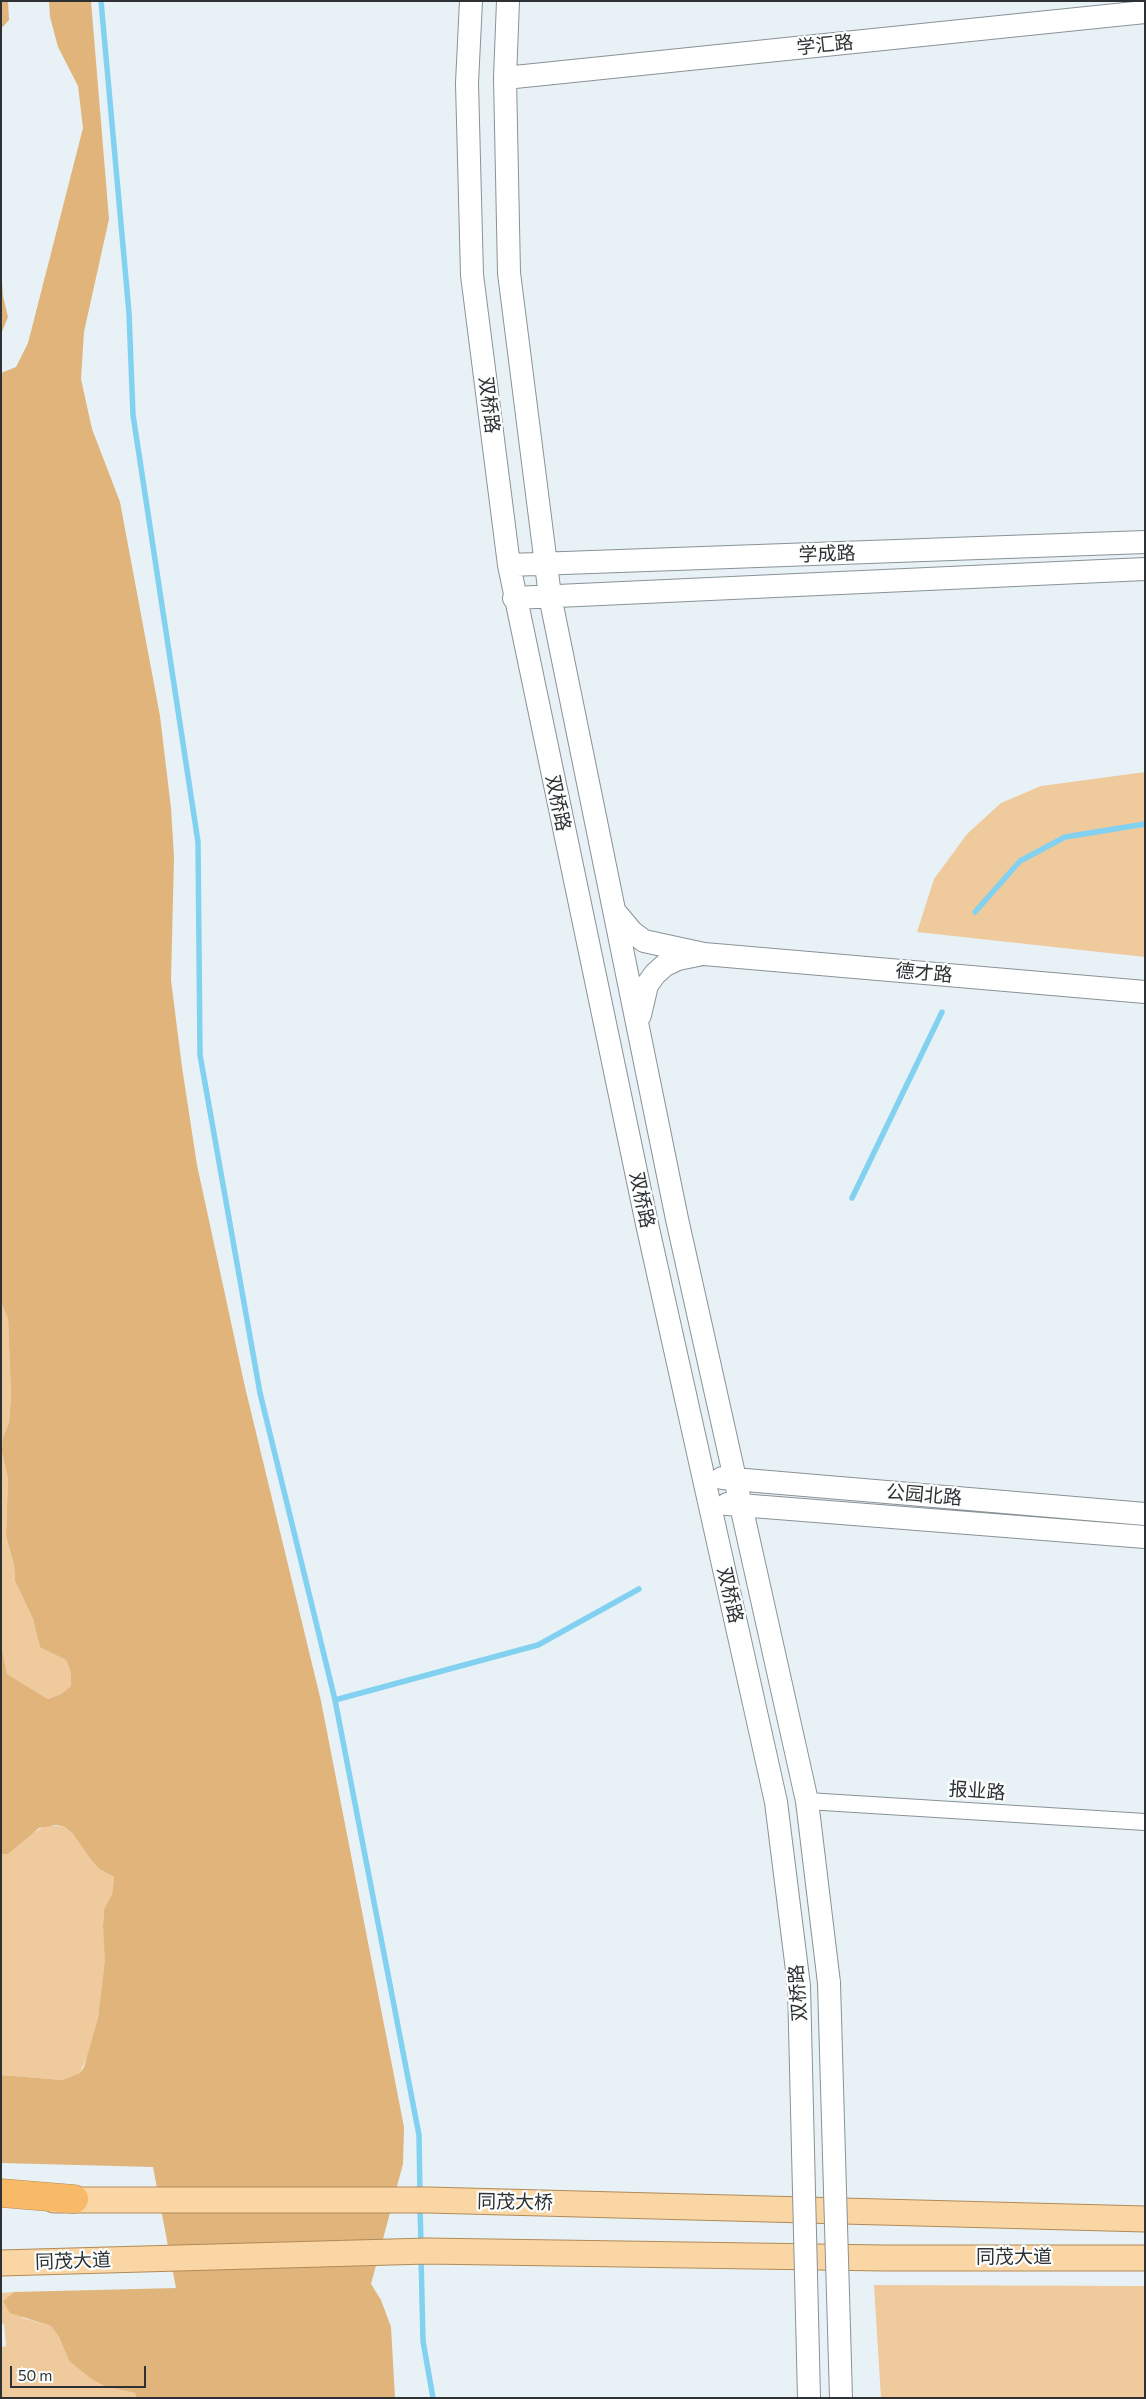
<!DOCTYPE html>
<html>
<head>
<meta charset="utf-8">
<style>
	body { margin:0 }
	#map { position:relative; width:1146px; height:2399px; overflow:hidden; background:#e8f2f6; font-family:Commissioner,sans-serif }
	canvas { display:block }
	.frame { position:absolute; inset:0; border:2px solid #2e3133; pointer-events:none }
	.scale { position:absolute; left:10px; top:2366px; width:136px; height:22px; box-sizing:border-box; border:2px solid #2e3133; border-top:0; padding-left:6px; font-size:15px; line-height:18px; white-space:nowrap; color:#2e3133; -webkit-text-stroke:4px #fcfefe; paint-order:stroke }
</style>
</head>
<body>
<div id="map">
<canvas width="1146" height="2399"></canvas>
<div class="frame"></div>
<div class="scale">50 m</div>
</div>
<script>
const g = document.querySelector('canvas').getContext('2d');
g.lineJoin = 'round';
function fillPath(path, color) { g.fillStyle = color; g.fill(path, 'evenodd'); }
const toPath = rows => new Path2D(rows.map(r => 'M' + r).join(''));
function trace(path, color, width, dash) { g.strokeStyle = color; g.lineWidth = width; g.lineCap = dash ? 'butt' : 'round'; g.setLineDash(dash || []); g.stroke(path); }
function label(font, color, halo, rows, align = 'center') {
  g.font = font + ' Commissioner,"Noto Sans SC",sans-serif'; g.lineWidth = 4.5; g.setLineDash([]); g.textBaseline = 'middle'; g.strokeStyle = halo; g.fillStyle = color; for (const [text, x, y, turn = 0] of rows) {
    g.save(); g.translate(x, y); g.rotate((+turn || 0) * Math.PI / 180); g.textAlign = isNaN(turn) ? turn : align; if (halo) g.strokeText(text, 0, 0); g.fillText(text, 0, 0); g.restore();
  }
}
const green = toPath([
	[1145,772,1145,957,917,932,934,879,967,834,1001,803,1041,786],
	[1,1302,8,1319,11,1396,9,1423,3,1437,8,1478,6,1536,14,1565,15,1581,33,1619,40,1646,66,1660,71,1673,71,1686,61,1694,48,1699,7,1674,1,1645],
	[47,1825,65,1827,73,1834,91,1860,99,1869,114,1877,112,1894,104,1909,103,1926,106,1961,98,2018,90,2050,80,2073,62,2080,1,2075,1,1854,8,1854,29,1835],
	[874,2285,1145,2286,1145,2398,881,2398],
	[14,2292,3,2301,23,2318,51,2326,59,2337,69,2361,107,2387,135,2393,136,2398,1,2398,1,2347,6,2346,4,2324,1,2323,1,2293]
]);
const forest = toPath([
	[1,1,8,1,9,20,1,29],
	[49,1,91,1,109,219,84,332,81,379,92,429,120,502,160,716,171,808,174,857,171,980,182,1067,197,1165,245,1387,321,1701,404,2127,403,2164,371,2284,381,2300,391,2327,395,2398,136,2398,135,2393,107,2387,93,2380,69,2361,59,2337,51,2326,10,2313,3,2301,14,2292,176,2288,153,2167,1,2163,1,2075,62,2080,80,2073,84,2067,98,2018,105,1961,103,1926,104,1909,112,1894,114,1877,99,1869,91,1860,73,1834,65,1827,56,1825,39,1828,8,1854,1,1854,1,1645,7,1674,48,1699,61,1694,71,1686,71,1673,66,1660,40,1647,33,1619,15,1581,14,1565,6,1536,8,1478,2,1451,3,1437,9,1423,11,1396,8,1319,1,1302,1,373,16,367,28,343,83,128,78,86,58,47,50,17],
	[1,266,3,296,8,317,1,334]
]);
const stream = toPath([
	[101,1,129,313,133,415,198,842,200,1055,260,1393,335,1700,419,2135,420,2194],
	[975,912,1020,861,1065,837,1145,824],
	[852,1198,942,1012],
	[335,1700,538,1645,639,1589],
	[420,2206,421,2244],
	[421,2256,423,2341,433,2398]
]);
const street = toPath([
	[807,1801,1145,1822]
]);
const secondary = toPath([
	[471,1,467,83,472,275,509,565,647,1224,776,1802,799,1986],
	[508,1,505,78,509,273,550,596,677,1219,807,1801,829,1983],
	[505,78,1145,12],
	[509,565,1145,542],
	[514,598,1145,569],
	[616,913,632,932,644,941,704,954,1145,992],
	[640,1015,647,985,655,974,665,965,678,959,698,955],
	[722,1478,1145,1514],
	[727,1504,1145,1537]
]);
const primary = toPath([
	[54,2200,428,2200,1145,2219],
	[1,2263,427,2251,884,2258,1145,2258]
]);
const highway = toPath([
	[1,2193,74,2199]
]);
const secondaryBridge = toPath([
	[829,1983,841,2398],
	[799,1986,809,2398]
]);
const streetNames = [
	["学汇路",825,45,-6],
	["双桥路",489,405,83],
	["学成路",827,554,-2],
	["双桥路",558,803,78],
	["德才路",924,973,5],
	["双桥路",642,1200,78],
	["公园北路",924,1495,5],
	["双桥路",730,1595,77],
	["报业路",977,1791,4],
	["双桥路",798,1993,-94],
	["同茂大桥",515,2202,1],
	["同茂大道",1014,2257],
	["同茂大道",73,2261,-2]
];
fillPath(green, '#efca9d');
fillPath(forest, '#e1b47b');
trace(stream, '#82d1f1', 5.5);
trace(street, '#899296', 18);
trace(secondary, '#899296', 24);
trace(primary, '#b18a56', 27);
trace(highway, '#b18a56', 29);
trace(street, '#fff', 16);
trace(secondary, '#fff', 22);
trace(primary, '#fbd6a5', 25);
trace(highway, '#f8ba69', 28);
trace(secondaryBridge, '#899296', 24, []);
trace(secondaryBridge, '#fff', 22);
label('19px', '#2e3133', '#fcfefe', streetNames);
</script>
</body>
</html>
